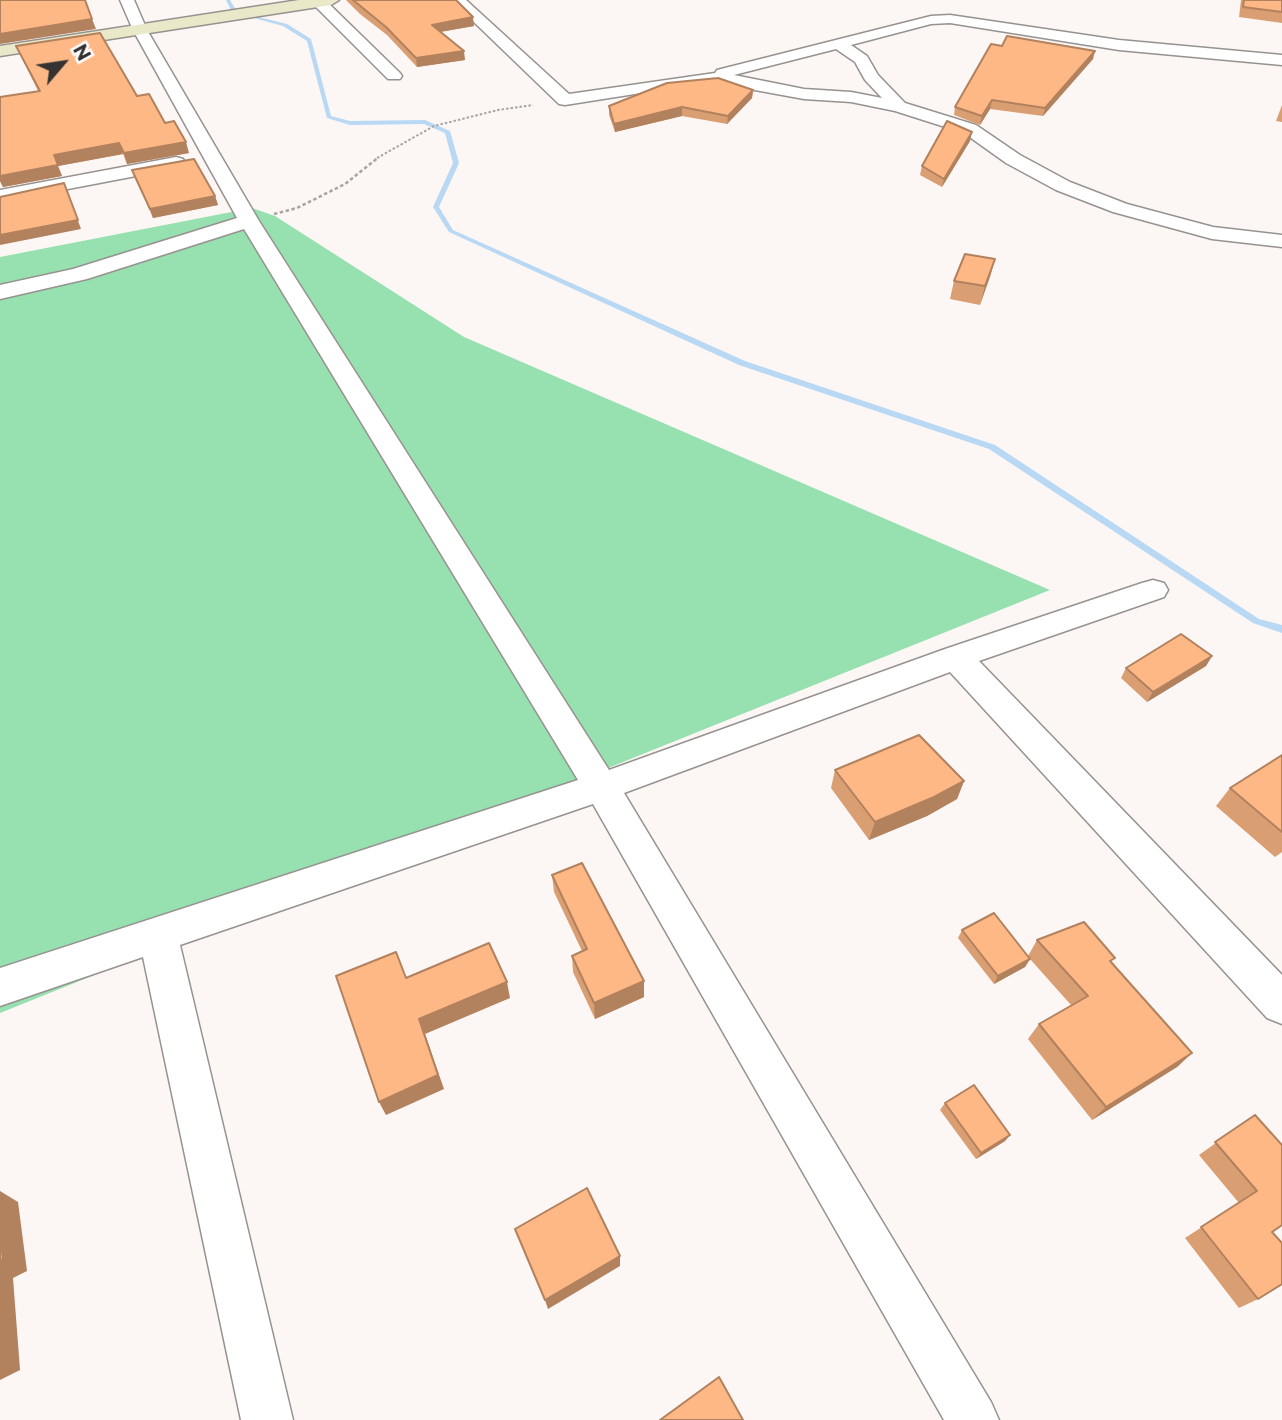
<!DOCTYPE html>
<html>
<head>
<meta charset="utf-8">
<style>
	body { margin:0 }
	#map { position:relative; width:1282px; height:1420px; overflow:hidden; background:#fcf7f5; font-family:Montserrat,sans-serif }
	canvas { display:block }
	.north { position:absolute; left:28px; top:28px; width:70px; height:70px; -webkit-text-stroke:5px #fff; paint-order:stroke; rotate:61deg; font-size:19px; font-weight:700; line-height:28px; text-align:center; color:#353332 }
	.north::after { content:''; display:block; margin:auto; width:24px; height:32px; background:#353332; clip-path:polygon(50% 0,100% 100%,50% 72%,0 100%) }
</style>
</head>
<body>
<div id="map">
<canvas width="1282" height="1420"></canvas>
<div class="north">N</div>
</div>
<script>
const g = document.querySelector('canvas').getContext('2d');
g.lineJoin = 'round';
function fillPath(path, color) { g.fillStyle = color; g.fill(path, 'evenodd'); }
const toPath = rows => new Path2D(rows.map(r => 'M' + r).join(''));
function trace(path, color, width, dash) { g.strokeStyle = color; g.lineWidth = width; g.lineCap = dash ? 'butt' : 'round'; g.setLineDash(dash || []); g.stroke(path); }
const green = toPath([
	[252,208,275,216,464,337,1050,590,0,1013,0,257]
]);
const stream = toPath([
	[226,0,230,0,236,10,242,13,287,24,311,39,331,116,350,121,425,120,450,131,459,163,439,207,453,230,745,361,995,445,1259,619,1282,625,1282,633,1253,623,989,449,739,365,449,232,433,207,453,163,445,133,424,124,350,125,327,118,307,41,283,26,232,12,226,0]
]);
const pathFar1 = toPath([
	[377,158,434,126,498,110,533,105]
]);
const path = toPath([
	[274,214,297,208,345,184,379,157]
]);
const minor = toPath([
	[120,0,134,0,147,30,259,221,609,770,945,649,1142,583,1153,580,1164,583,1168,590,1164,597,979,661,1282,975,1282,1024,1267,1018,950,672,624,793,991,1402,999,1420,944,1420,593,804,180,945,293,1420,241,1420,143,957,0,1006,0,968,578,780,244,229,87,279,0,299,0,285,73,269,237,218,133,30,120,0],
	[313,0,325,0,400,73,402,76,400,79,388,79,314,5,313,0],
	[451,0,466,0,569,94,715,73,717,70,931,16,950,15,1119,40,1282,55,1282,65,1119,50,950,23,931,24,851,45,867,56,878,75,905,103,976,125,1020,155,1070,182,1127,204,1213,227,1282,235,1282,247,1212,239,1113,212,1056,190,1006,163,964,133,895,111,851,102,804,99,711,82,565,105,559,104,451,0],
	[836,49,855,62,865,80,882,98,851,92,804,89,734,75,836,49],
	[176,157,183,159,185,163,183,167,0,202,0,190,176,157]
]);
const secondary = toPath([
	[299,0,339,0,331,5,0,56,0,46,299,0]
]);
const wall = toPath([
	[346,0,456,0,474,26,441,32,465,60,417,67,387,35,360,14],
	[1241,0,1282,0,1282,23,1239,17],
	[16,46,137,96,165,123,189,153,127,164,123,154,58,166,62,176,3,187,0,181,0,97,38,91],
	[1093,59,1043,116,990,109,980,125,954,115,955,107],
	[753,90,752,98,727,124,682,116,615,132,609,115,609,106],
	[1282,105,1282,122,1276,121],
	[970,141,942,187,920,175,922,166],
	[132,170,215,196,218,205,153,218],
	[995,259,980,305,950,299,954,281],
	[1212,656,1206,666,1147,702,1121,678,1126,668],
	[1282,755,1282,852,1275,857,1216,806,1230,788],
	[835,770,964,781,957,799,927,816,869,840,831,788],
	[552,875,644,997,595,1019,573,972,572,956,582,951,554,892],
	[962,930,1028,956,1037,940,1112,962,1192,1053,1177,1067,1092,1120,1028,1039,1039,1024,1071,1005,1030,959,1025,967,994,984,958,938],
	[945,1103,1010,1135,1005,1141,976,1159,940,1110],
	[1255,1115,1272,1232,1258,1299,1239,1308,1185,1238,1239,1203,1199,1155]
]);
const shadedWall = toPath([
	[473,17,474,26,433,33,432,25],
	[92,19,96,29,0,44,0,34],
	[464,51,465,60,417,67,416,58],
	[1095,51,1093,59,1043,116,1045,108],
	[753,90,752,98,727,124,728,116],
	[992,100,990,109,980,125,982,116],
	[682,107,682,116,615,132,614,124],
	[972,132,970,141,942,187,944,179],
	[186,142,189,153,127,164,124,153],
	[119,143,123,154,58,166,62,176,3,187,0,181,0,176,54,155],
	[64,183,81,229,0,245,0,235],
	[215,196,218,205,153,218,150,209],
	[995,259,990,277,980,305,985,286],
	[1212,656,1206,666,1147,702,1153,692],
	[964,781,957,799,927,816,869,840,875,822],
	[1030,959,1025,967,994,984,998,976],
	[644,981,644,997,595,1019,594,1003],
	[507,982,510,998,425,1034,444,1089,386,1115,379,1102,419,1019],
	[1192,1053,1177,1067,1092,1120,1106,1107],
	[1010,1135,1005,1141,976,1159,981,1153],
	[0,1191,18,1202,27,1271,13,1278,20,1370,0,1380],
	[620,1256,620,1266,548,1309,545,1300]
]);
const building = toPath([
	[0,0,85,0,92,19,0,34,0,0],
	[353,0,456,0,473,17,432,25,464,51,416,58,386,27,353,0],
	[1244,0,1282,0,1282,12,1243,7,1244,0],
	[100,33,137,96,149,94,165,123,174,121,186,142,124,153,119,143,54,155,58,165,0,176,0,97,40,91,16,46,100,33],
	[1007,36,1095,51,1045,108,992,100,982,116,955,107,991,44,1002,46,1007,36],
	[718,78,753,90,728,116,682,107,614,124,609,106,667,83,718,78],
	[947,121,972,132,944,179,922,166,947,121],
	[194,159,215,196,150,209,132,170,194,159],
	[64,183,78,220,0,235,0,197,64,183],
	[965,254,995,259,985,286,954,281,965,254],
	[1181,634,1212,656,1153,692,1126,668,1181,634],
	[919,735,964,781,934,797,875,822,835,770,919,735],
	[1282,755,1282,832,1230,788,1282,755],
	[582,863,644,981,594,1003,572,956,587,949,552,875,582,863],
	[994,913,1030,959,998,976,962,930,994,913],
	[1084,922,1115,958,1110,961,1192,1053,1106,1107,1039,1024,1088,996,1037,940,1084,922],
	[489,943,507,982,419,1019,438,1075,379,1102,336,976,396,952,406,978,489,943],
	[974,1085,1010,1135,981,1153,945,1103,974,1085],
	[1255,1115,1282,1145,1282,1225,1272,1232,1282,1243,1282,1284,1258,1299,1201,1227,1257,1191,1215,1142,1255,1115],
	[587,1188,620,1256,545,1300,515,1229,587,1188],
	[0,1236,3,1259,0,1260,0,1236],
	[719,1377,743,1420,660,1420,719,1377]
]);
fillPath(green, '#97e0af');
fillPath(stream, '#b8d8f4');
trace(minor, '#96928f', 3);
trace(secondary, '#96928f', 3);
trace(pathFar1, '#a8a4a3', 2, [2.5, 2]);
trace(path, '#a8a4a3', 2.5, [3.5, 2.5]);
fillPath(minor, '#fff');
fillPath(secondary, '#e9e9c9');
fillPath(wall, '#da9e73');
fillPath(shadedWall, '#b2815e');
fillPath(building, '#feb886');
trace(building, '#b2815e', 2);
</script>
</body>
</html>
